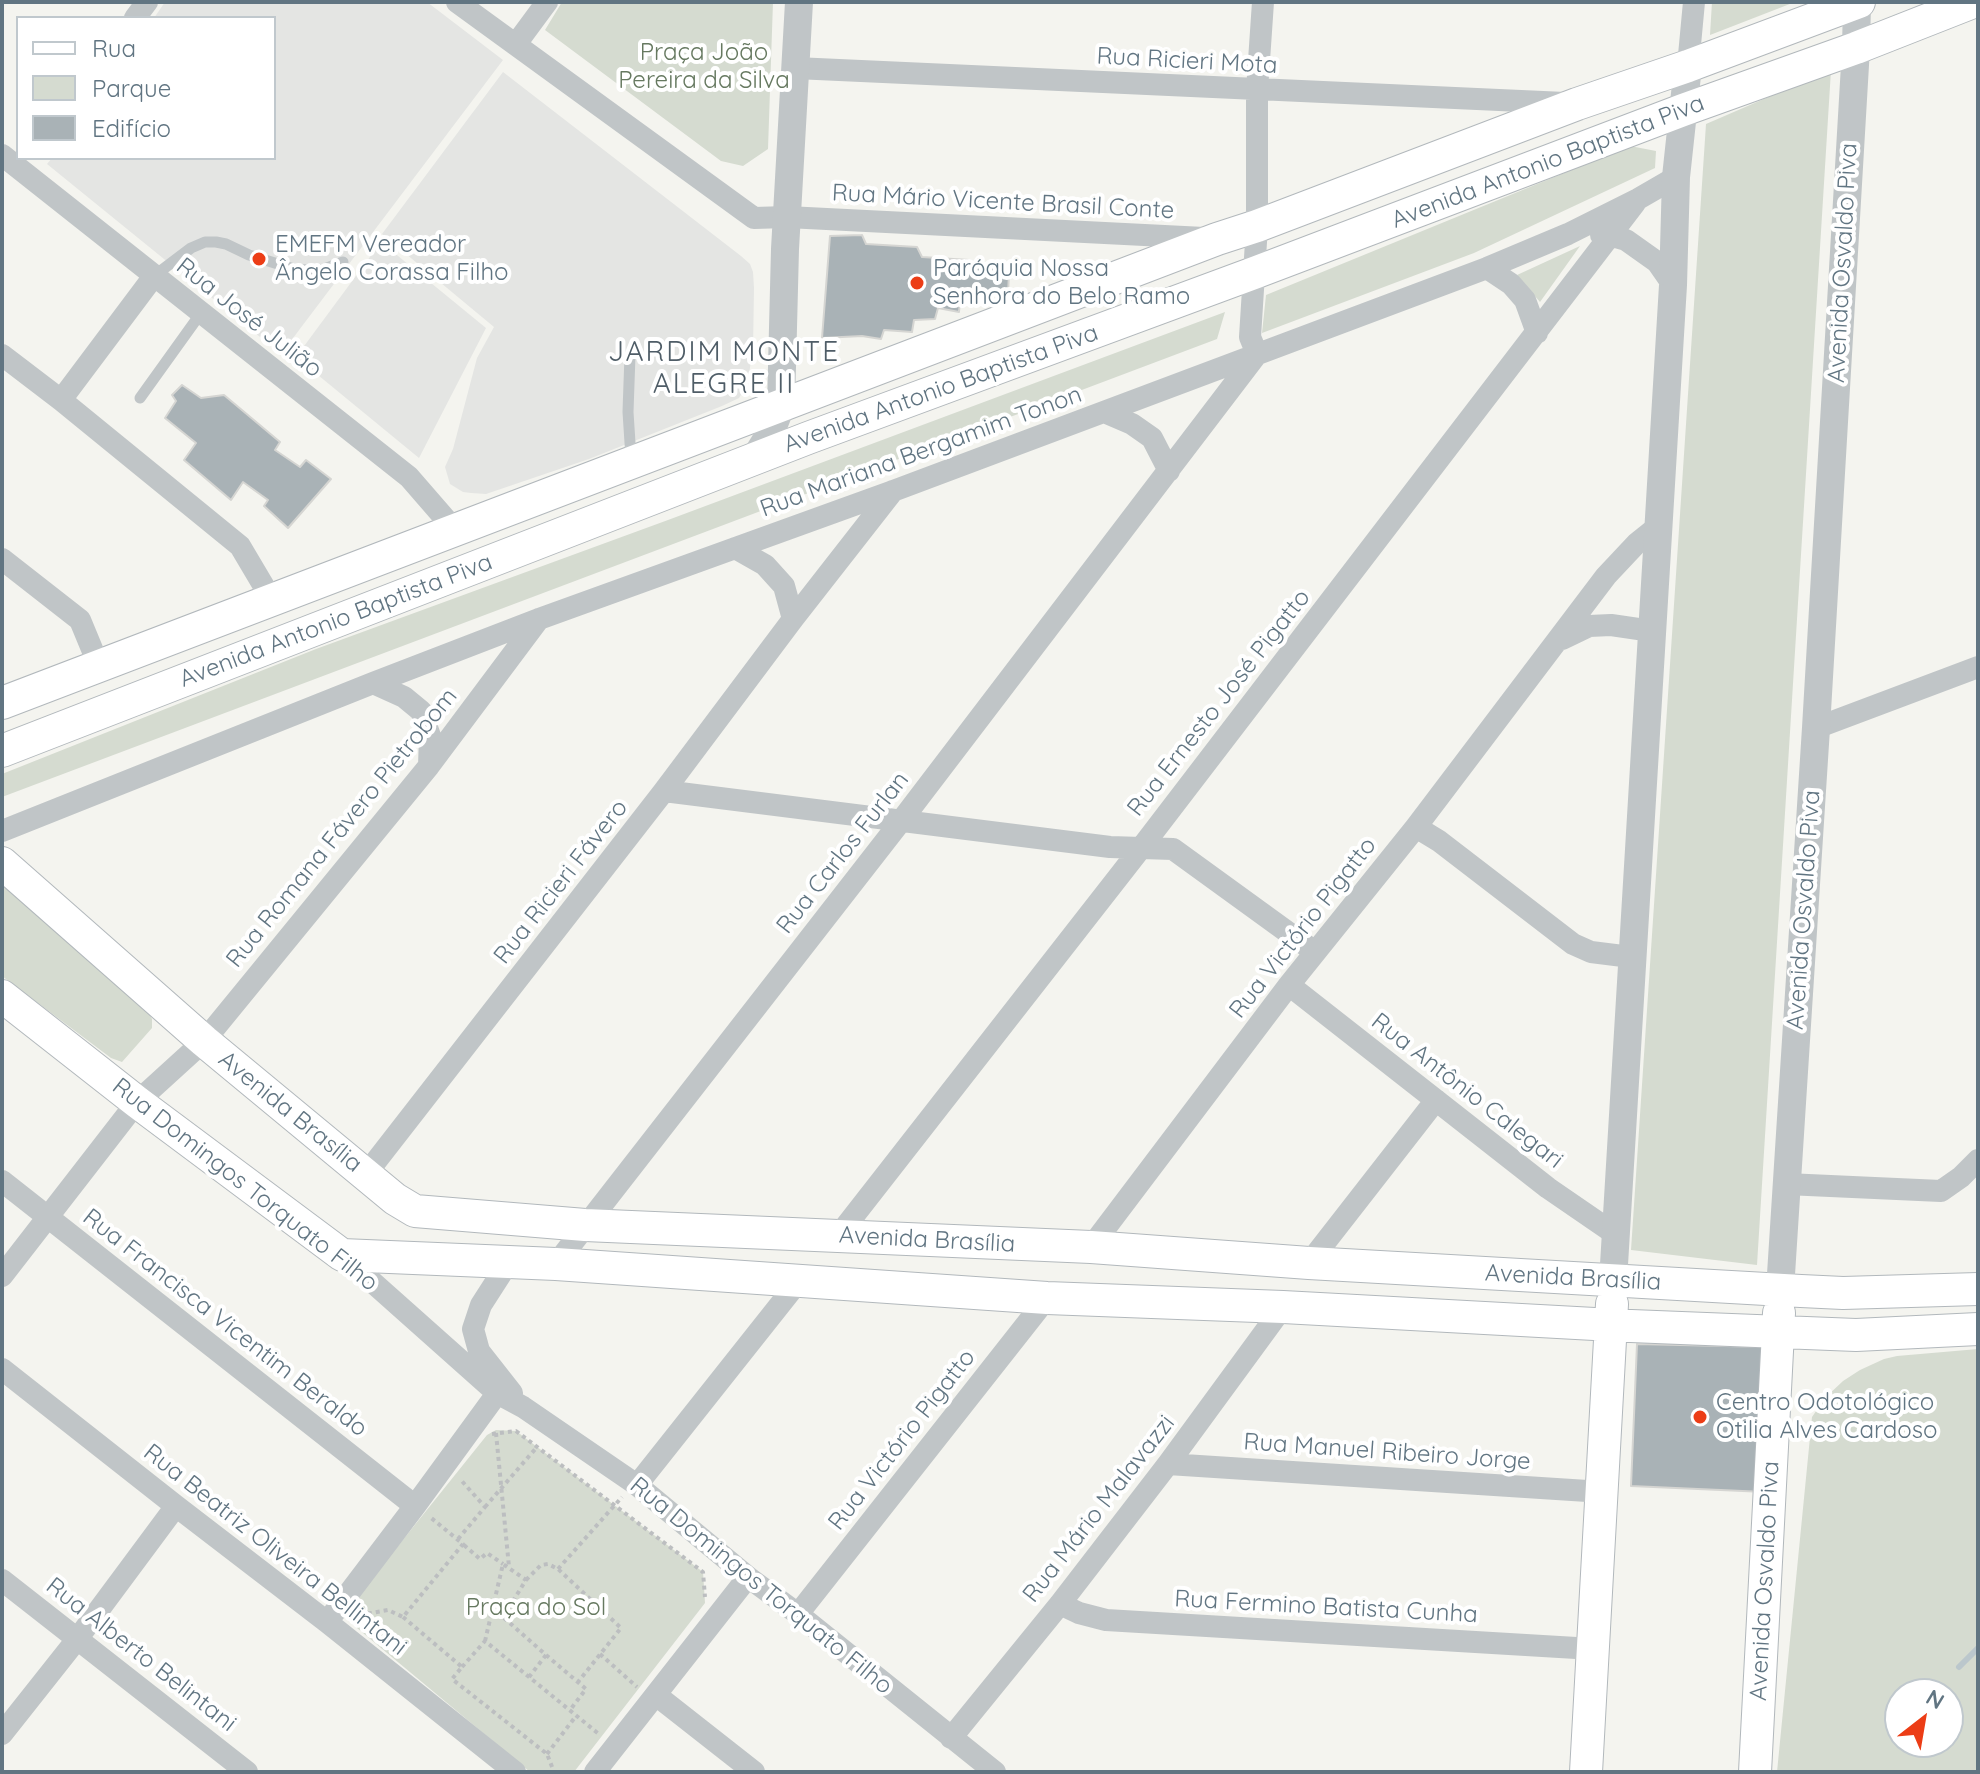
<!DOCTYPE html>
<html>
<head>
<meta charset="utf-8">
<style>
	body { margin:0 }
	#map { position:relative; width:1980px; height:1774px; overflow:hidden; background:#f4f4ef; font-family:Quicksand,sans-serif }
	canvas { display:block }
	.frame { position:absolute; inset:0; border:4px solid #617582; pointer-events:none }
	.legend { position:absolute; left:16px; top:16px; width:260px; height:144px; box-sizing:border-box; background:#fff; border:2px solid #c0c8cd; margin:0; padding:10px 14px; list-style:none; font-size:24px; color:#617582 }
	.legend li { display:flex; align-items:center; gap:16px; height:40px }
	.legend b { width:40px; border:2px solid #c0c8cd }
	.north { position:absolute; left:1884px; top:1678px; width:80px; height:80px; box-sizing:border-box; background:#fff; border:2px solid #c0c8cd; border-radius:50%; rotate:31deg; font-size:22px; font-weight:700; line-height:32px; text-align:center; color:#617582 }
	.north::after { content:''; display:block; margin:auto; width:28px; height:36px; background:#ec3d16; clip-path:polygon(50% 0,100% 100%,50% 72%,0 100%) }
</style>
</head>
<body>
<div id="map">
<canvas width="1980" height="1774"></canvas>
<div class="frame"></div>
<ul class="legend">
<li><b style="height:10px;background:#fff"></b>Rua</li>
<li><b style="height:22px;background:#d5dbd0"></b>Parque</li>
<li><b style="height:22px;background:#a9b2b6"></b>Edifício</li>
</ul>
<div class="north">N</div>
</div>
<script>
const g = document.querySelector('canvas').getContext('2d');
g.lineJoin = 'round';
function fillPath(path, color) { g.fillStyle = color; g.fill(path, 'evenodd'); }
const toPath = rows => new Path2D(rows.map(r => 'M' + r).join(''));
function trace(path, color, width, dash) { g.strokeStyle = color; g.lineWidth = width; g.lineCap = dash ? 'butt' : 'round'; g.setLineDash(dash || []); g.stroke(path); }
function label(font, color, halo, rows, align = 'center') {
  g.font = font + ' Quicksand,sans-serif'; g.lineWidth = 8; g.setLineDash([]); g.textBaseline = 'middle'; g.strokeStyle = halo; g.fillStyle = color; for (const [text, x, y, turn = 0] of rows) {
    g.save(); g.translate(x, y); g.rotate((+turn || 0) * Math.PI / 180); g.textAlign = isNaN(turn) ? turn : align; if (halo) g.strokeText(text, 0, 0); g.fillText(text, 0, 0); g.restore();
  }
}
const built = toPath([
	[165,2,427,2,503,60,281,354,47,164,52,158,274,158,274,18,154,18],
	[503,72,741,256,750,264,753,272,754,288,753,350,747,385,739,398,722,406,589,459,486,494,471,493,463,492,450,484,445,467,453,449,477,358,494,327,382,234],
	[381,242,486,328,419,458,296,357]
]);
const green = toPath([
	[562,2,773,2,768,149,743,166,721,161,545,30],
	[1712,2,1795,2,1710,35],
	[1831,70,1757,1265,1631,1250,1706,124],
	[1630,146,1656,151,1655,168,1474,253,1262,333,1266,295],
	[1580,246,1540,302,1517,275],
	[1225,312,1217,339,2,797,2,774,316,649,668,520],
	[2,884,148,1011,152,1019,152,1028,122,1062,111,1058,2,976],
	[1978,1349,1978,1772,1777,1772,1812,1417,1825,1398,1843,1381,1860,1370,1884,1359,1897,1356],
	[1900,1694,1948,1694,1948,1742,1900,1742],
	[496,1430,516,1431,703,1572,705,1603,574,1772,530,1772,357,1628,353,1602,487,1435]
]);
const stream = toPath([
	[1959,1667,1978,1648]
]);
const building = toPath([
	[862,235,866,244,917,247,922,257,969,260,1009,272,1008,295,989,294,991,303,960,301,959,312,938,308,935,319,914,320,912,332,884,330,881,339,862,336,822,338,830,236,862,235],
	[182,385,201,398,224,395,280,442,275,450,300,467,306,460,331,479,288,528,264,506,268,500,243,482,231,500,184,460,196,443,165,418,176,401,172,395,182,385],
	[1637,1344,1767,1347,1765,1492,1631,1486,1637,1344]
]);
const path = toPath([
	[496,1433,509,1567],
	[492,1434,516,1431,703,1572,705,1597],
	[485,1507,537,1447],
	[458,1539,485,1507,460,1479],
	[464,1545,480,1559,487,1553,503,1564],
	[558,1569,622,1497],
	[526,1580,541,1565,548,1564,558,1569,621,1628,578,1682],
	[360,1615,388,1610,403,1617,463,1544,430,1517],
	[403,1617,462,1667,452,1679,547,1754,554,1772],
	[485,1641,503,1564,526,1580,503,1617,546,1655,529,1677],
	[600,1654,637,1687],
	[546,1655,586,1689,570,1710],
	[462,1667,485,1641,600,1735],
	[547,1754,576,1716]
]);
const service = toPath([
	[154,276,191,248,205,242,216,242,226,244,249,255,294,269,319,271,343,262],
	[630,355,628,412,631,458],
	[140,398,201,313]
]);
const minor = toPath([
	[457,2,754,218,787,217,1204,238],
	[135,18,147,2],
	[516,44,547,2],
	[1688,66,1694,2],
	[795,68,1565,103],
	[2,155,409,477,455,530],
	[1601,235,1612,236,1626,240,1657,262,1673,285],
	[1487,268,1511,284,1525,300,1537,333],
	[2,355,61,400,240,546,272,600],
	[61,400,154,276],
	[1104,412,1132,424,1152,438,1169,471],
	[735,548,765,565,784,586,793,619],
	[2,559,80,620,99,666],
	[1562,639,1589,626,1611,625,1652,631],
	[373,683,404,697,421,711,430,736,429,766],
	[1816,728,1978,667],
	[664,791,1110,847,1173,849,1315,952],
	[1416,827,1439,841,1573,944,1591,952,1631,957],
	[2,831,373,683,539,619,893,491,1487,268,1568,234,1638,199,1676,177],
	[1289,985,1548,1188,1615,1234],
	[366,1174,664,791,793,619,893,491],
	[2,1181,415,1506],
	[1786,1184,1941,1191,1961,1177,1978,1160],
	[838,1236,1141,848,1635,203],
	[1091,1247,1289,985,1416,827,1606,576,1637,543,1657,527],
	[342,1255,497,1393,523,1407,637,1485,748,1577,798,1614,995,1772],
	[508,1263,481,1305,473,1329,479,1351,512,1393],
	[1309,1263,1436,1100],
	[556,1264,901,821,1257,354,1250,337,1257,226,1257,90,1263,2],
	[2,1276,137,1102,204,1041,429,766,539,619],
	[2,1369,176,1506,327,1622,515,1772],
	[1168,1464,1603,1492],
	[637,1485,798,1282],
	[2,1580,247,1772],
	[1060,1604,1079,1613,1106,1620,1593,1649],
	[798,1614,1047,1298],
	[327,1622,415,1506,504,1384],
	[656,1695,754,1772],
	[2,1734,78,1638,176,1506],
	[951,1738,1060,1604,1168,1464,1283,1307],
	[595,1772,748,1577]
]);
const tertiary = toPath([
	[755,458,771,432,781,406,785,249,799,2],
	[1613,1281,1673,285,1676,177,1688,66],
	[1780,1290,1816,728,1856,48,1857,3]
]);
const secondary = toPath([
	[2,703,1217,239,1257,226,1577,104,1688,66,1859,2],
	[2,751,808,438,1254,273,1683,110,1856,48,1973,2],
	[2,863,204,1041,395,1199,415,1211,585,1225,1091,1247,1309,1263,1801,1291,1843,1293,1978,1289],
	[2,996,137,1102,342,1255,556,1264,1047,1298,1283,1307,1631,1326,1856,1335,1978,1329],
	[1586,1772,1612,1304],
	[1755,1772,1779,1313]
]);
const markers = [
	[259,259,8,"#ec3d16"],
	[917,283,8,"#ec3d16"],
	[1700,1417,8,"#ec3d16"]
];
const parkNames = [
	["Praça João",704,53],
	["Pereira da Silva",704,81],
	["Praça do Sol",536,1608]
];
const streetNames = [
	["Rua Ricieri Mota",1187,61,3],
	["Avenida Antonio Baptista Piva",1548,162,-21],
	["Rua Mário Vicente Brasil Conte",1003,202,3],
	["Avenida Osvaldo Piva",1843,263,-87],
	["Rua José Julião",249,318,38],
	["Avenida Antonio Baptista Piva",941,389,-20],
	["Rua Mariana Bergamim Tonon",921,452,-20],
	["Avenida Antonio Baptista Piva",336,621,-21],
	["Rua Ernesto José Pigatto",1219,703,-52],
	["Rua Romana Fávero Pietrobom",342,828,-51],
	["Rua Carlos Furlan",843,853,-52],
	["Rua Ricieri Fávero",561,882,-52],
	["Avenida Osvaldo Piva",1804,910,-86],
	["Rua Victório Pigatto",1303,928,-52],
	["Rua Antônio Calegari",1467,1091,38],
	["Avenida Brasília",290,1112,39],
	["Rua Domingos Torquato Filho",245,1185,38],
	["Avenida Brasília",927,1240,3],
	["Avenida Brasília",1573,1278,3],
	["Rua Francisca Vicentim Beraldo",225,1323,38],
	["Rua Victório Pigatto",902,1440,-52],
	["Rua Manuel Ribeiro Jorge",1387,1452,4],
	["Rua Mário Malavazzi",1099,1509,-52],
	["Rua Beatriz Oliveira Bellintani",275,1550,38],
	["Avenida Osvaldo Piva",1765,1581,-87],
	["Rua Domingos Torquato Filho",761,1586,39],
	["Rua Fermino Batista Cunha",1326,1607,3],
	["Rua Alberto Belintani",141,1655,38]
];
const poiNames = [
	["EMEFM Vereador",275,245],
	["Ângelo Corassa Filho",275,273],
	["Paróquia Nossa",933,269],
	["Senhora do Belo Ramo",933,297],
	["Centro Odotológico",1716,1403],
	["Otilia Alves Cardoso",1716,1431]
];
const quarterNames = [
	["JARDIM MONTE",724,353],
	["ALEGRE II",724,385]
];
fillPath(built, '#e4e5e3');
fillPath(green, '#d5dbd0');
trace(stream, '#bbc7cc', 6);
fillPath(building, '#a9b2b6');
trace(building, '#d5d5d2', 2);
trace(secondary, '#b2b8bc', 34);
trace(path, '#bcbec0', 4, [4, 4]);
trace(service, '#c0c5c7', 11);
trace(minor, '#c0c5c7', 22);
trace(tertiary, '#c0c5c7', 28);
trace(secondary, '#fff', 32);
for (const [x, y, r, color] of markers) { const dot = new Path2D(); dot.arc(x, y, r, 0, 2 * Math.PI); g.fillStyle = color; g.fill(dot); trace(dot, '#fff', 3); }
label('24px', '#667960', '#fff', parkNames);
label('24px', '#617582', '#fff', streetNames);
label('24px', '#617582', '#fff', poiNames, 'left');
g.letterSpacing = '2px';
label('28px', '#4f5d67', '#fff', quarterNames);
g.letterSpacing = '0px';
</script>
</body>
</html>
